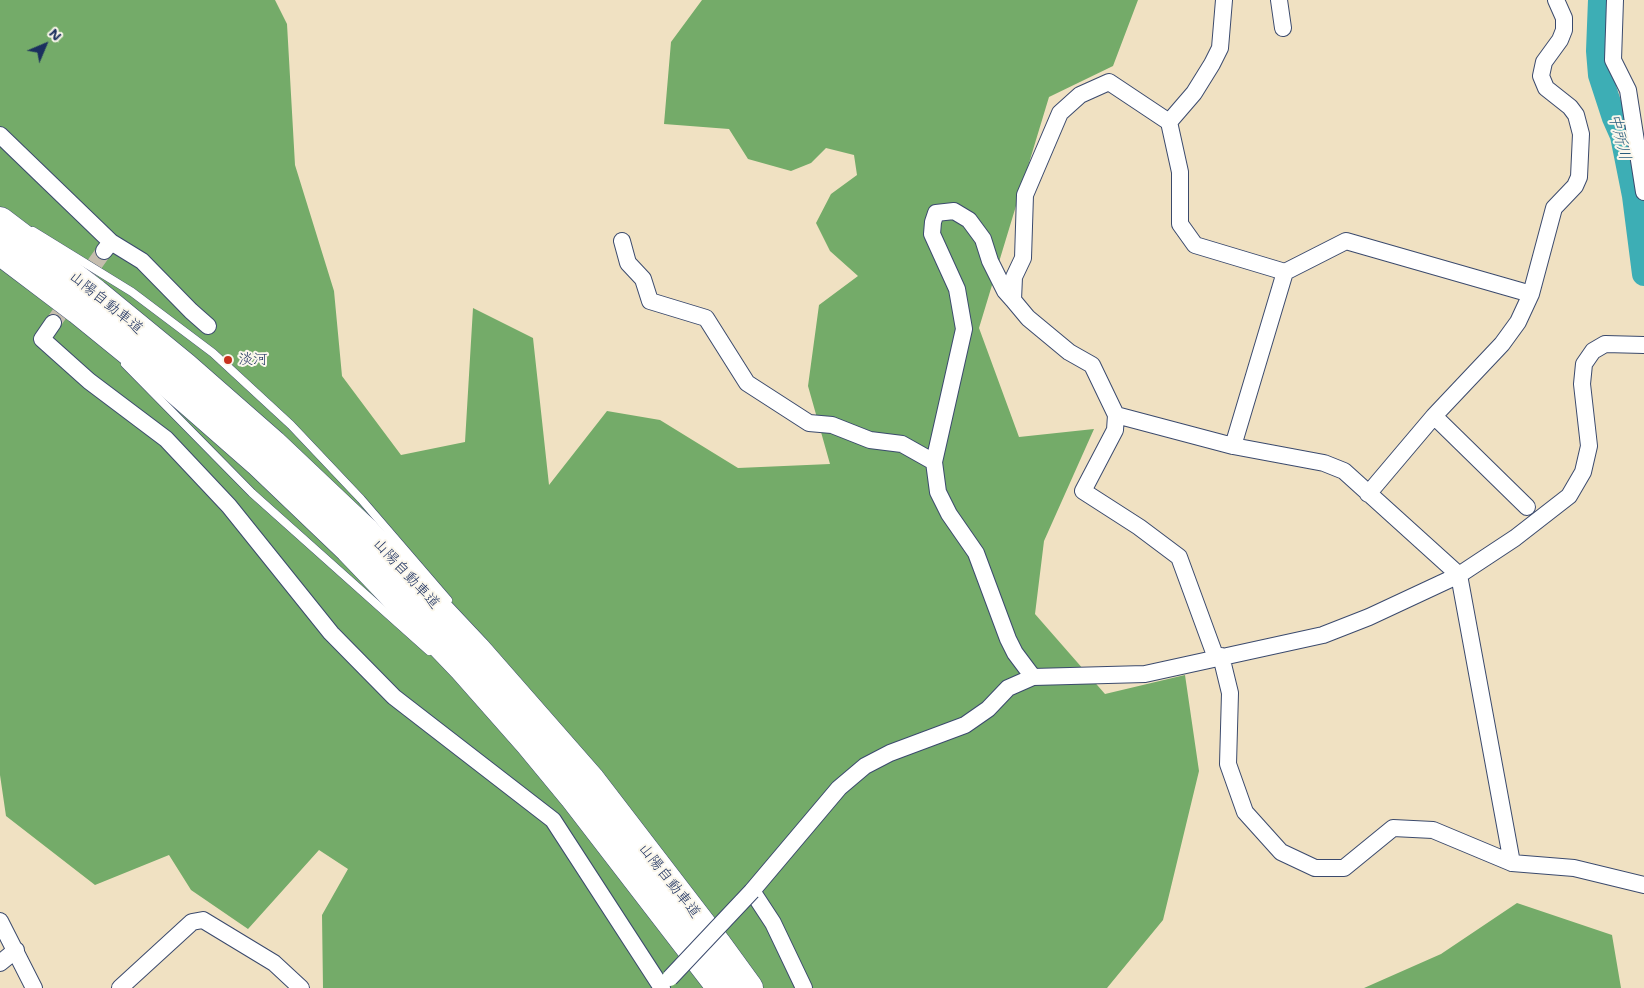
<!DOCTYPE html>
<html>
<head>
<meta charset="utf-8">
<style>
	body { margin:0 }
	#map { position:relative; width:1644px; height:988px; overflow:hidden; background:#f0e1c2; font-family:"Shantell Sans",sans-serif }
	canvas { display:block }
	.north { position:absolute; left:20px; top:20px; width:50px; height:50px; -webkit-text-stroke:4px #fbf7ec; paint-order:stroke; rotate:45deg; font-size:14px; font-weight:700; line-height:20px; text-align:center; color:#1b2f5e }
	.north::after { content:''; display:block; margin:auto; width:18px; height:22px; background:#1b2f5e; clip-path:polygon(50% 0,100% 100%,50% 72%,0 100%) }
</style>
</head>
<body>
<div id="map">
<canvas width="1644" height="988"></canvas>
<div class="north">N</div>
</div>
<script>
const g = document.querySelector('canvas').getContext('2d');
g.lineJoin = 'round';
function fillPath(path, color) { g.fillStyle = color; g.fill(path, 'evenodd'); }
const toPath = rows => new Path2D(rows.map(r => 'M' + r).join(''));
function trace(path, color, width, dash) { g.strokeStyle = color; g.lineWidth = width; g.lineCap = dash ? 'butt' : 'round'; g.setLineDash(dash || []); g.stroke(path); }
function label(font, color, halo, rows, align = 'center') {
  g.font = font + ' "Shantell Sans","Klee One",sans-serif'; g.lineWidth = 4; g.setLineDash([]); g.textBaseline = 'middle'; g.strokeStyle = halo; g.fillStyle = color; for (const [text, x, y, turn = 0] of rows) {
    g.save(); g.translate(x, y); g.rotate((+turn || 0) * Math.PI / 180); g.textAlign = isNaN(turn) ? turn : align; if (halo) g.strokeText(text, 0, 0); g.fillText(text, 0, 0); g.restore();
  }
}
const forest = toPath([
	[0,0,275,0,287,24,295,165,334,291,342,376,401,455,465,442,473,308,533,338,549,485,607,411,660,420,738,468,830,464,808,386,819,305,858,276,830,251,816,223,831,194,857,175,854,155,826,148,811,163,791,171,748,159,729,129,664,124,671,42,702,0,1138,0,1113,66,1049,97,979,328,1019,437,1094,429,1044,541,1035,614,1105,694,1185,675,1199,771,1163,920,1107,988,323,988,322,915,348,869,319,850,248,929,191,890,169,855,95,885,6,816,0,775],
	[1517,903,1612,935,1621,988,1364,988,1441,954]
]);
const river = toPath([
	[1600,0,1598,51,1600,75,1614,118,1622,136,1634,196,1644,274]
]);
const minorTunnel = toPath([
	[53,323,104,251]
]);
const service = toPath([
	[33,231,132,292,213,353,291,425,361,499,448,600],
	[125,364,252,493,429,651]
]);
const minor = toPath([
	[1279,0,1283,28],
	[1615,0,1613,60,1628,90,1644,192],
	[1169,122,1194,93,1212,64,1220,48,1224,0],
	[0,135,111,242,104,251],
	[622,241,628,263,643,279,650,301,706,318,747,383,809,423,832,425,870,440,902,444,934,462],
	[111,242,142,261,191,311,208,326],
	[1013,300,1028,318,1069,352,1092,365,1116,415,1115,430,1083,491,1139,527,1179,557,1216,658],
	[53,323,42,339,89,381,166,439,229,506,331,633,394,697,553,820,662,988],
	[1434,416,1527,507],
	[1233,446,1285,272],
	[1368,494,1434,416,1502,344,1518,322,1531,294,1554,208,1575,186,1579,177,1581,134,1576,115,1570,107,1546,88,1541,76,1544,62,1560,40,1564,30,1564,18,1556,0],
	[1221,656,1230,693,1228,764,1245,812,1281,852,1315,868,1344,868,1393,828,1433,830,1512,863,1574,868,1644,885],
	[1033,677,1015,653,1008,639,976,553,949,514,938,492,934,462,964,329,957,289,932,234,933,222,936,213,954,211,969,220,983,239,990,261,1005,291,1013,300,1014,277,1023,258,1025,195,1060,113,1080,95,1109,82,1169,122,1180,172,1180,224,1195,245,1285,272,1346,241,1531,294],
	[1512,863,1459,575,1515,538,1569,496,1583,472,1589,446,1582,384,1584,364,1593,351,1605,344,1644,345],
	[0,921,34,988],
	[0,963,16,950],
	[120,988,192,922,203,920,274,963,301,988],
	[804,988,773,923,752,891,839,788,865,766,890,753,965,725,988,709,1008,688,1033,677,1145,674,1323,635,1369,617,1459,575,1344,471,1324,463,1233,446,1116,415]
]);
const motorway = toPath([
	[0,221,95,293,184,366,273,444,366,532,477,650,591,780,717,944,749,988],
	[0,251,78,310,169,384,258,462,349,549,462,667,530,744,573,796,721,988]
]);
const minorBridge = toPath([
	[670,978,752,891]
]);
const markers = [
	[228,360,5,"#c8321e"]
];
const streetNames = [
	["山陽自動車道",106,303,39],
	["山陽自動車道",406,574,47],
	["山陽自動車道",669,881,52]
];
const poiNames = [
	["淡河",238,360]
];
const waterNames = [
	["中所川",1619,137,76]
];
fillPath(forest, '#74ab69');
trace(river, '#3daeb5', 24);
trace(minorTunnel, '#c5bdae', 16, [16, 8]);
trace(service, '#3b4a6d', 9);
trace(minor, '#3b4a6d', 18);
trace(motorway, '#3b4a6d', 29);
trace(service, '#fff', 8);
trace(minor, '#fff', 16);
trace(motorway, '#fff', 28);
trace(minorBridge, '#3b4a6d', 18, []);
trace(minorBridge, '#fff', 16);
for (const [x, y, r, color] of markers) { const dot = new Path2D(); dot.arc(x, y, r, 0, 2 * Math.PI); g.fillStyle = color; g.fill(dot); trace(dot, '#fbf7ec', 2); }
label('15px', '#1b2f5e', '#fbf7ec', streetNames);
label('15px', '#1b2f5e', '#fbf7ec', poiNames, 'left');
label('italic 16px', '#275b7c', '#fbf7ec', waterNames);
</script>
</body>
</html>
